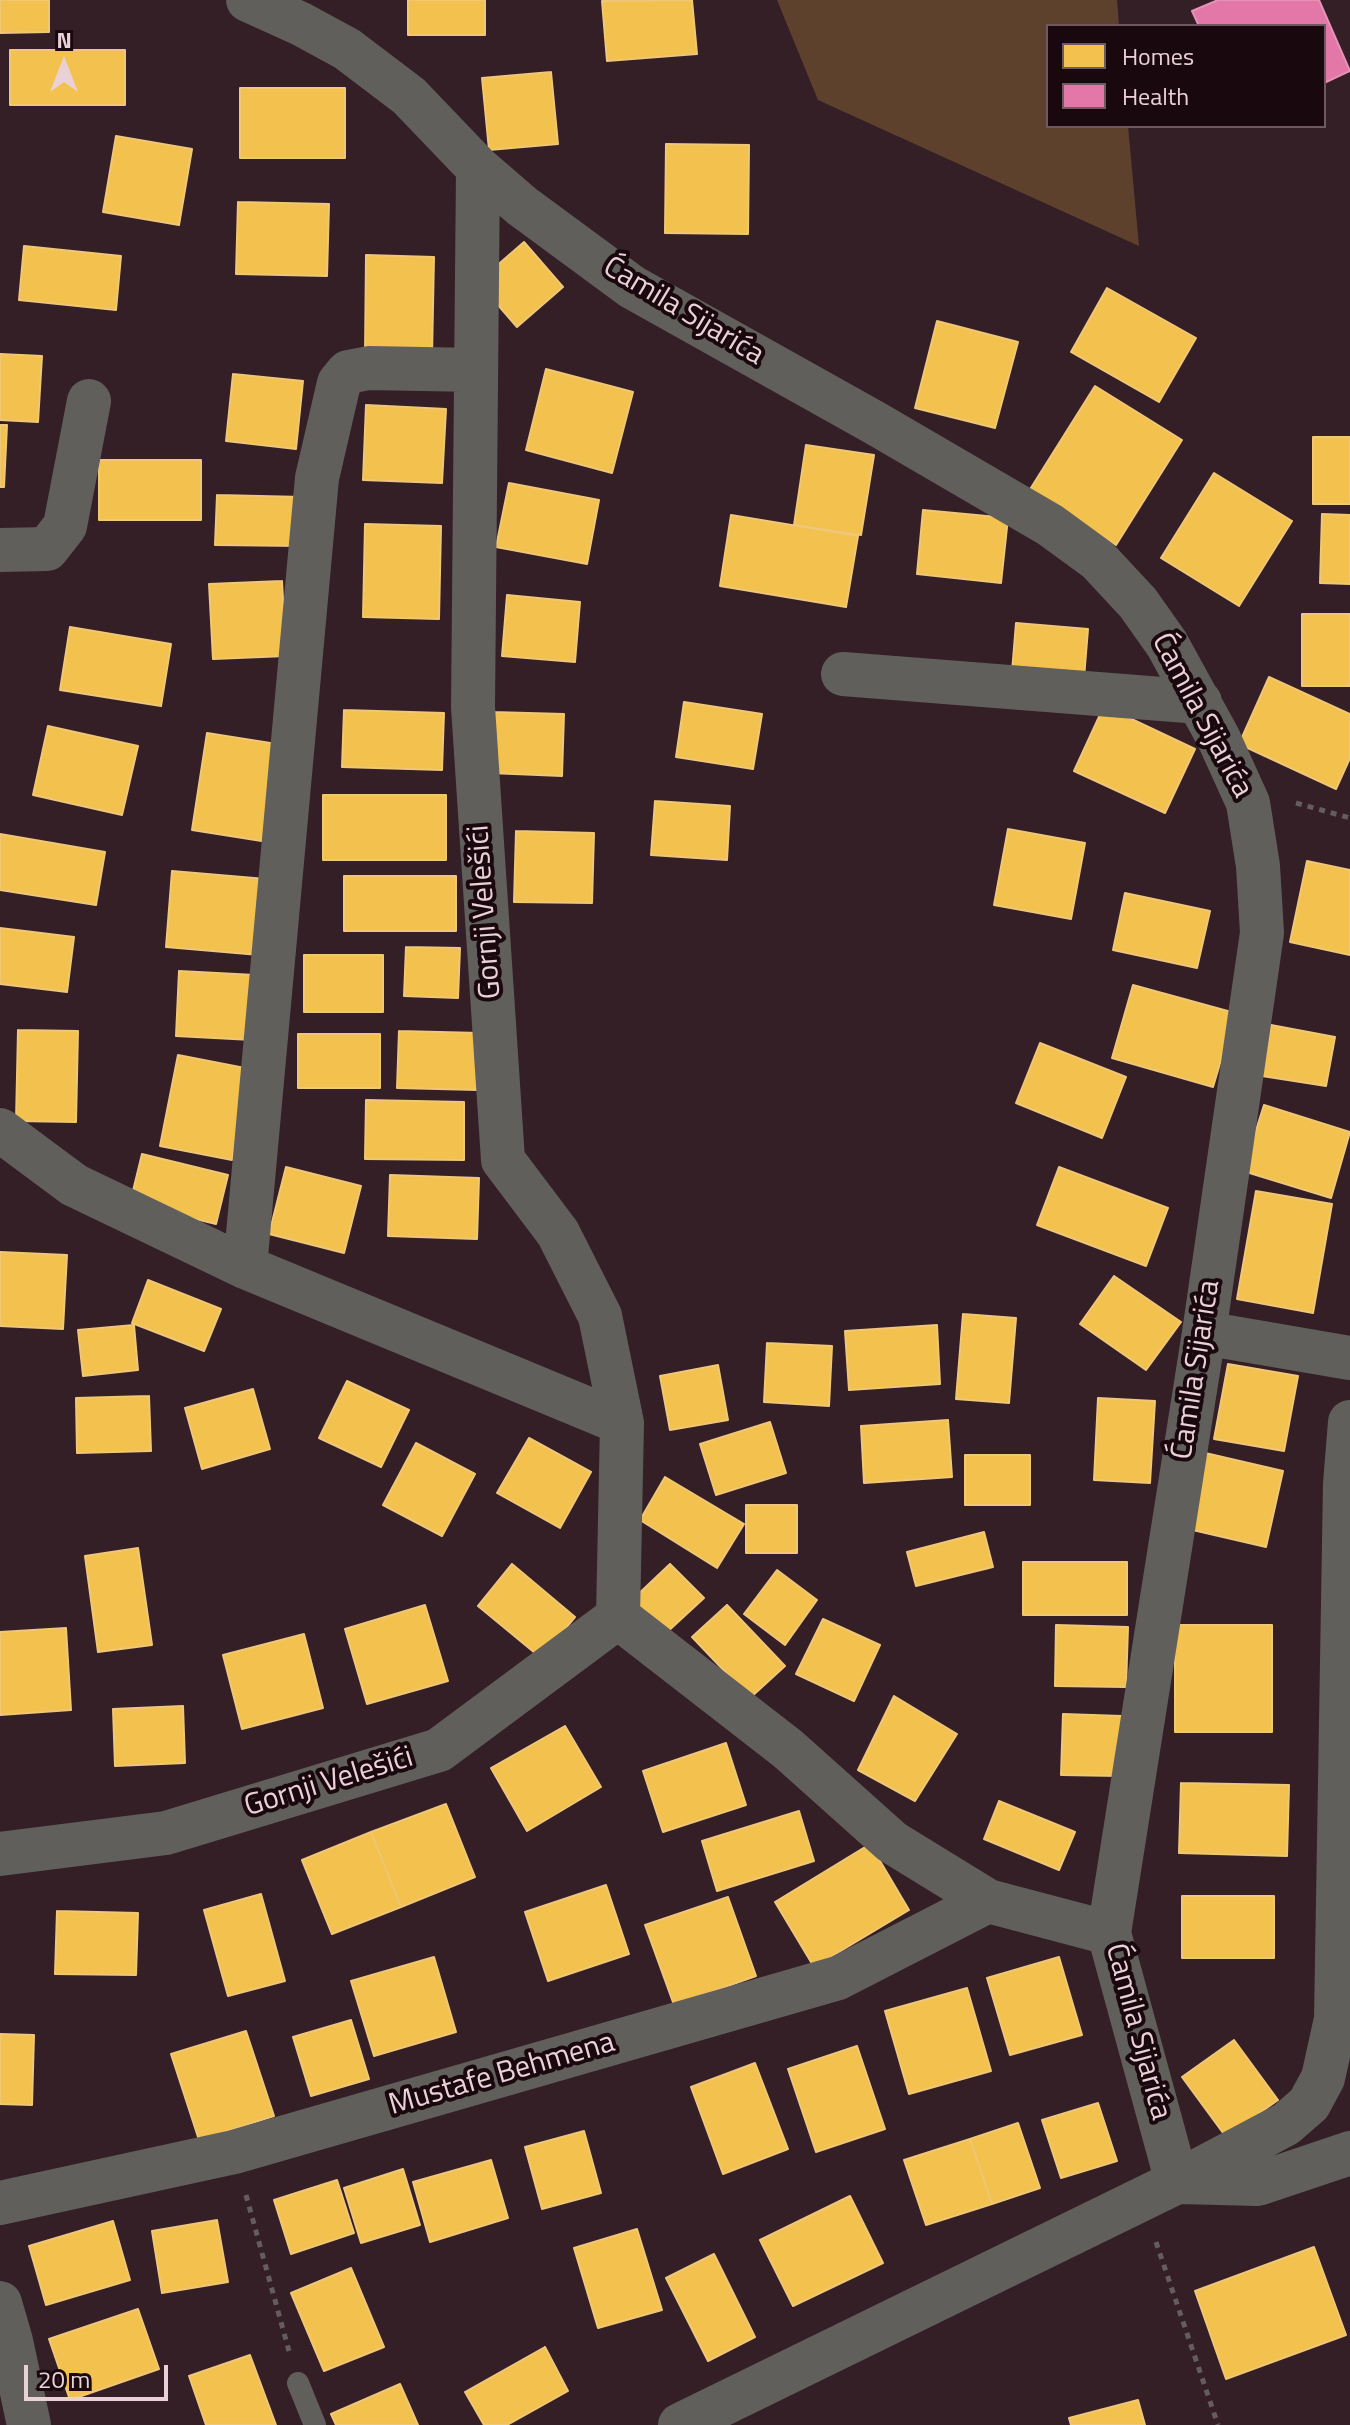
<!DOCTYPE html>
<html>
<head>
<meta charset="utf-8">
<style>
	body { margin:0 }
	#map { position:relative; width:1350px; height:2425px; overflow:hidden; background:#341f27; font-family:"Titillium Web",sans-serif }
	canvas { display:block }
	.legend { position:absolute; left:1046px; top:24px; width:280px; height:104px; box-sizing:border-box; background:#19090e; border:2px solid #6d595f; margin:0; padding:10px 14px; list-style:none; font-size:24px; color:#ead1d8 }
	.legend li { display:flex; align-items:center; gap:16px; height:40px }
	.legend b { width:40px; border:2px solid #6d595f }
	.north { position:absolute; left:24px; top:24px; width:80px; height:80px; -webkit-text-stroke:6px #19090e; paint-order:stroke; rotate:0deg; font-size:22px; font-weight:700; line-height:32px; text-align:center; color:#ead1d8 }
	.north::after { content:''; display:block; margin:auto; width:28px; height:36px; background:#ead1d8; clip-path:polygon(50% 0,100% 100%,50% 72%,0 100%) }
	.scale { position:absolute; left:24px; top:2365px; width:144px; height:36px; box-sizing:border-box; border:4px solid #ead1d8; border-top:0; padding-left:10px; font-size:24px; line-height:28px; white-space:nowrap; color:#ead1d8; -webkit-text-stroke:6px #19090e; paint-order:stroke }
</style>
</head>
<body>
<div id="map">
<canvas width="1350" height="2425"></canvas>
<ul class="legend">
<li><b style="height:22px;background:#f2c14e"></b>Homes</li>
<li><b style="height:22px;background:#e377a8"></b>Health</li>
</ul>
<div class="north">N</div>
<div class="scale">20 m</div>
</div>
<script>
const g = document.querySelector('canvas').getContext('2d');
g.lineJoin = 'round';
function fillPath(path, color) { g.fillStyle = color; g.fill(path, 'evenodd'); }
const toPath = rows => new Path2D(rows.map(r => 'M' + r).join(''));
function trace(path, color, width, dash) { g.strokeStyle = color; g.lineWidth = width; g.lineCap = dash ? 'butt' : 'round'; g.setLineDash(dash || []); g.stroke(path); }
function label(font, color, halo, rows, align = 'center') {
  g.font = font + ' "Titillium Web",sans-serif'; g.lineWidth = 8; g.setLineDash([]); g.textBaseline = 'middle'; g.strokeStyle = halo; g.fillStyle = color; for (const [text, x, y, turn = 0] of rows) {
    g.save(); g.translate(x, y); g.rotate((+turn || 0) * Math.PI / 180); g.textAlign = isNaN(turn) ? turn : align; if (halo) g.strokeText(text, 0, 0); g.fillText(text, 0, 0); g.restore();
  }
}
const green = toPath([
	[777,0,1117,0,1119,26,1048,26,1048,126,1128,126,1139,246,818,100]
]);
const homes = toPath([
	[0,0,49,0,49,32,0,33,0,0],
	[408,0,485,0,485,35,408,35,408,0],
	[692,0,697,54,607,61,602,1,692,0],
	[10,50,125,50,125,105,10,105,10,50],
	[551,72,558,144,489,150,482,78,551,72],
	[240,88,345,88,345,158,240,158,240,88],
	[116,136,192,149,179,225,103,212,116,136],
	[666,144,749,145,748,234,665,233,666,144],
	[238,202,329,204,327,276,236,274,238,202],
	[524,242,563,287,517,327,478,282,524,242],
	[24,246,121,256,116,310,19,300,24,246],
	[366,255,434,257,432,356,365,355,366,255],
	[1107,288,1196,338,1159,402,1071,352,1107,288],
	[937,321,1018,342,995,428,915,408,937,321],
	[0,354,42,356,38,422,0,420,0,354],
	[546,369,633,392,612,473,526,450,546,369],
	[233,374,303,381,296,449,226,441,233,374],
	[1095,386,1182,440,1116,545,1029,491,1095,386],
	[366,405,446,409,442,483,363,480,366,405],
	[0,425,7,425,4,487,0,487,0,425],
	[1313,437,1350,437,1350,504,1313,504,1313,437],
	[806,445,874,455,861,535,794,525,806,445],
	[99,460,201,460,201,520,99,520,99,460],
	[1214,473,1292,521,1239,606,1161,558,1214,473],
	[509,483,599,500,587,564,496,547,509,483],
	[217,495,303,497,302,546,215,545,217,495],
	[923,510,1008,518,1001,583,917,574,923,510],
	[1322,514,1350,515,1350,584,1320,583,1322,514],
	[731,515,858,536,846,607,720,586,731,515],
	[365,524,441,526,439,619,363,617,365,524],
	[282,581,286,656,213,659,209,584,282,581],
	[507,595,580,602,575,662,502,656,507,595],
	[1302,614,1350,614,1350,686,1302,686,1302,614],
	[1016,623,1088,629,1083,690,1011,684,1016,623],
	[70,627,171,644,161,706,60,690,70,627],
	[1269,677,1350,714,1350,758,1336,789,1239,744,1269,677],
	[684,702,762,714,753,769,676,757,684,702],
	[1104,706,1195,749,1165,813,1074,771,1104,706],
	[344,710,444,713,442,770,342,767,344,710],
	[492,712,564,714,562,776,490,773,492,712],
	[48,726,138,746,122,815,33,795,48,726],
	[207,733,283,745,268,842,192,830,207,733],
	[323,795,446,795,446,860,323,860,323,795],
	[655,801,730,806,727,860,651,855,655,801],
	[1008,829,1085,843,1071,919,994,905,1008,829],
	[516,831,594,833,592,903,514,902,516,831],
	[0,834,105,852,96,905,0,890,0,834],
	[1307,861,1350,870,1350,955,1290,942,1307,861],
	[172,871,266,879,259,955,166,947,172,871],
	[344,876,456,876,456,931,344,931,344,876],
	[1125,893,1210,911,1197,968,1113,950,1125,893],
	[0,928,74,937,67,992,0,984,0,928],
	[406,947,460,948,458,998,404,996,406,947],
	[304,955,383,955,383,1012,304,1012,304,955],
	[179,971,255,975,252,1040,176,1036,179,971],
	[1133,985,1235,1013,1213,1087,1112,1058,1133,985],
	[1271,1025,1335,1037,1326,1086,1262,1076,1271,1025],
	[18,1030,78,1031,76,1122,16,1121,18,1030],
	[399,1031,480,1033,478,1090,397,1088,399,1031],
	[298,1034,380,1034,380,1088,298,1088,298,1034],
	[1040,1043,1126,1077,1102,1138,1016,1103,1040,1043],
	[178,1055,250,1069,232,1160,160,1146,178,1055],
	[366,1100,464,1102,464,1160,365,1159,366,1100],
	[1264,1105,1350,1132,1331,1198,1243,1171,1264,1105],
	[142,1154,228,1175,216,1224,130,1203,142,1154],
	[286,1167,361,1186,344,1253,269,1234,286,1167],
	[1059,1167,1168,1208,1146,1266,1037,1225,1059,1167],
	[390,1175,479,1178,477,1239,388,1236,390,1175],
	[1256,1191,1332,1204,1313,1313,1237,1299,1256,1191],
	[0,1252,67,1255,63,1329,0,1326,0,1252],
	[1114,1276,1181,1322,1146,1370,1080,1324,1114,1276],
	[148,1280,221,1309,204,1351,132,1323,148,1280],
	[963,1314,1016,1318,1009,1403,956,1399,963,1314],
	[134,1325,138,1370,83,1376,78,1330,134,1325],
	[937,1325,940,1384,849,1390,845,1331,937,1325],
	[767,1343,832,1346,829,1406,764,1402,767,1343],
	[1228,1364,1298,1376,1284,1451,1214,1439,1228,1364],
	[718,1365,728,1420,670,1430,660,1376,718,1365],
	[347,1381,409,1410,381,1467,319,1438,347,1381],
	[253,1389,270,1449,202,1469,185,1408,253,1389],
	[149,1396,151,1451,77,1453,76,1398,149,1396],
	[1098,1398,1155,1401,1150,1483,1094,1480,1098,1398],
	[948,1420,952,1477,864,1483,861,1426,948,1420],
	[770,1422,786,1473,716,1495,700,1444,770,1422],
	[529,1438,591,1472,560,1528,497,1493,529,1438],
	[416,1443,475,1474,442,1536,383,1505,416,1443],
	[1201,1452,1283,1471,1266,1547,1184,1528,1201,1452],
	[965,1455,1030,1455,1030,1505,965,1505,965,1455],
	[665,1477,744,1524,717,1568,640,1520,665,1477],
	[746,1505,797,1505,797,1553,746,1553,746,1505],
	[984,1532,993,1567,916,1586,907,1552,984,1532],
	[138,1548,152,1645,98,1652,85,1556,138,1548],
	[1023,1562,1127,1562,1127,1615,1023,1615,1023,1562],
	[512,1564,575,1617,541,1658,478,1606,512,1564],
	[670,1564,704,1598,665,1634,632,1600,670,1564],
	[777,1570,817,1600,785,1645,744,1614,777,1570],
	[425,1605,448,1681,367,1704,345,1629,425,1605],
	[727,1605,785,1666,750,1698,692,1637,727,1605],
	[823,1619,880,1645,854,1701,796,1674,823,1619],
	[1056,1625,1128,1627,1126,1687,1055,1686,1056,1625],
	[1175,1625,1272,1625,1272,1732,1175,1732,1175,1625],
	[66,1628,71,1710,0,1715,0,1632,66,1628],
	[304,1634,323,1708,242,1729,223,1655,304,1634],
	[894,1696,957,1734,915,1801,858,1770,894,1696],
	[183,1706,185,1763,115,1766,113,1709,183,1706],
	[1063,1714,1122,1716,1120,1776,1061,1775,1063,1714],
	[565,1726,601,1787,527,1831,491,1768,565,1726],
	[726,1743,746,1805,663,1832,643,1771,726,1743],
	[1181,1783,1289,1785,1287,1856,1179,1853,1181,1783],
	[999,1801,1075,1832,1059,1870,984,1839,999,1801],
	[446,1804,475,1877,401,1907,371,1832,446,1804],
	[799,1811,814,1861,717,1891,702,1841,799,1811],
	[371,1832,401,1907,332,1934,302,1860,371,1832],
	[870,1844,909,1910,814,1967,775,1902,870,1844],
	[606,1885,629,1954,548,1981,525,1912,606,1885],
	[261,1894,285,1981,228,1996,204,1910,261,1894],
	[1182,1896,1274,1896,1274,1958,1182,1958,1182,1896],
	[728,1897,756,1976,674,2005,645,1925,728,1897],
	[57,1911,138,1913,136,1975,55,1974,57,1911],
	[434,1957,456,2032,374,2056,351,1981,434,1957],
	[1059,1957,1082,2035,1010,2055,987,1978,1059,1957],
	[967,1988,991,2071,909,2094,885,2011,967,1988],
	[351,2020,369,2079,311,2096,293,2037,351,2020],
	[246,2031,274,2116,199,2140,171,2054,246,2031],
	[0,2034,34,2035,32,2105,0,2104,0,2034],
	[1234,2040,1278,2100,1226,2137,1182,2077,1234,2040],
	[857,2046,885,2129,816,2152,788,2069,857,2046],
	[755,2063,788,2149,723,2174,691,2087,755,2063],
	[1098,2103,1117,2161,1061,2178,1042,2120,1098,2103],
	[1018,2123,1040,2188,992,2204,970,2139,1018,2123],
	[584,2131,601,2193,542,2209,525,2147,584,2131],
	[970,2139,992,2204,926,2225,904,2160,970,2139],
	[491,2160,508,2218,430,2242,413,2182,491,2160],
	[403,2169,420,2225,361,2243,344,2188,403,2169],
	[337,2180,354,2233,291,2254,274,2200,337,2180],
	[850,2196,883,2263,793,2306,760,2240,850,2196],
	[217,2220,228,2282,162,2293,152,2231,217,2220],
	[113,2221,130,2280,46,2305,29,2246,113,2221],
	[637,2229,662,2310,598,2328,574,2248,637,2229],
	[1314,2247,1346,2335,1226,2379,1195,2291,1314,2247],
	[714,2254,755,2337,708,2361,666,2278,714,2254],
	[351,2268,384,2347,324,2371,291,2293,351,2268],
	[138,2309,159,2369,70,2400,49,2339,138,2309],
	[545,2347,568,2391,507,2425,484,2425,465,2392,545,2347],
	[250,2355,276,2425,206,2425,189,2376,250,2355],
	[400,2384,418,2425,336,2425,331,2414,400,2384],
	[1138,2400,1145,2425,1071,2425,1069,2418,1138,2400]
]);
const health = toPath([
	[1218,0,1319,0,1350,71,1324,83,1324,26,1199,26,1192,11,1218,0]
]);
const path = toPath([
	[1296,803,1350,818],
	[246,2195,289,2351],
	[1156,2242,1218,2425]
]);
const lane = toPath([
	[298,2383,315,2425]
]);
const street = toPath([
	[248,0,301,24,347,49,409,96,478,168,522,206,632,287,875,423,1050,525,1098,560,1138,603,1167,644,1219,739,1248,803,1258,866,1262,933,1204,1333,1109,1933,1177,2182],
	[478,168,473,707,503,1160,558,1233,600,1316,622,1423,618,1617],
	[0,550,47,549,65,526,89,401],
	[843,674,1200,702],
	[0,1130,74,1185,245,1267,622,1423],
	[245,1267,317,478,339,383,348,372,369,368,476,370],
	[1204,1333,1350,1358],
	[618,1617,788,1749,892,1842,988,1901,1109,1933],
	[0,1854,166,1833,439,1750,618,1617],
	[1180,2182,1258,2184,1350,2153],
	[0,2203,234,2152,838,1978,988,1901],
	[0,2303,11,2341,29,2425],
	[680,2425,1177,2182,1286,2124,1309,2104,1323,2078,1336,2019,1345,1484,1350,1422]
]);
const streetNames = [
	["Ćamila Sijarića",683,312,31],
	["Ćamila Sijarića",1201,716,62],
	["Gornji Velešići",486,912,-94],
	["Ćamila Sijarića",1197,1370,-81],
	["Gornji Velešići",329,1783,-17],
	["Ćamila Sijarića",1137,2032,75],
	["Mustafe Behmena",502,2075,-16]
];
fillPath(green, '#5e412d');
fillPath(homes, '#f2c14e');
trace(homes, '#f0c677', 2);
fillPath(health, '#e377a8');
trace(health, '#e592b6', 2);
trace(path, '#645c5d', 5, [6, 6]);
trace(lane, '#615f5c', 22);
trace(street, '#615f5c', 44);
label('30px', '#ead1d8', '#19090e', streetNames);
</script>
</body>
</html>
